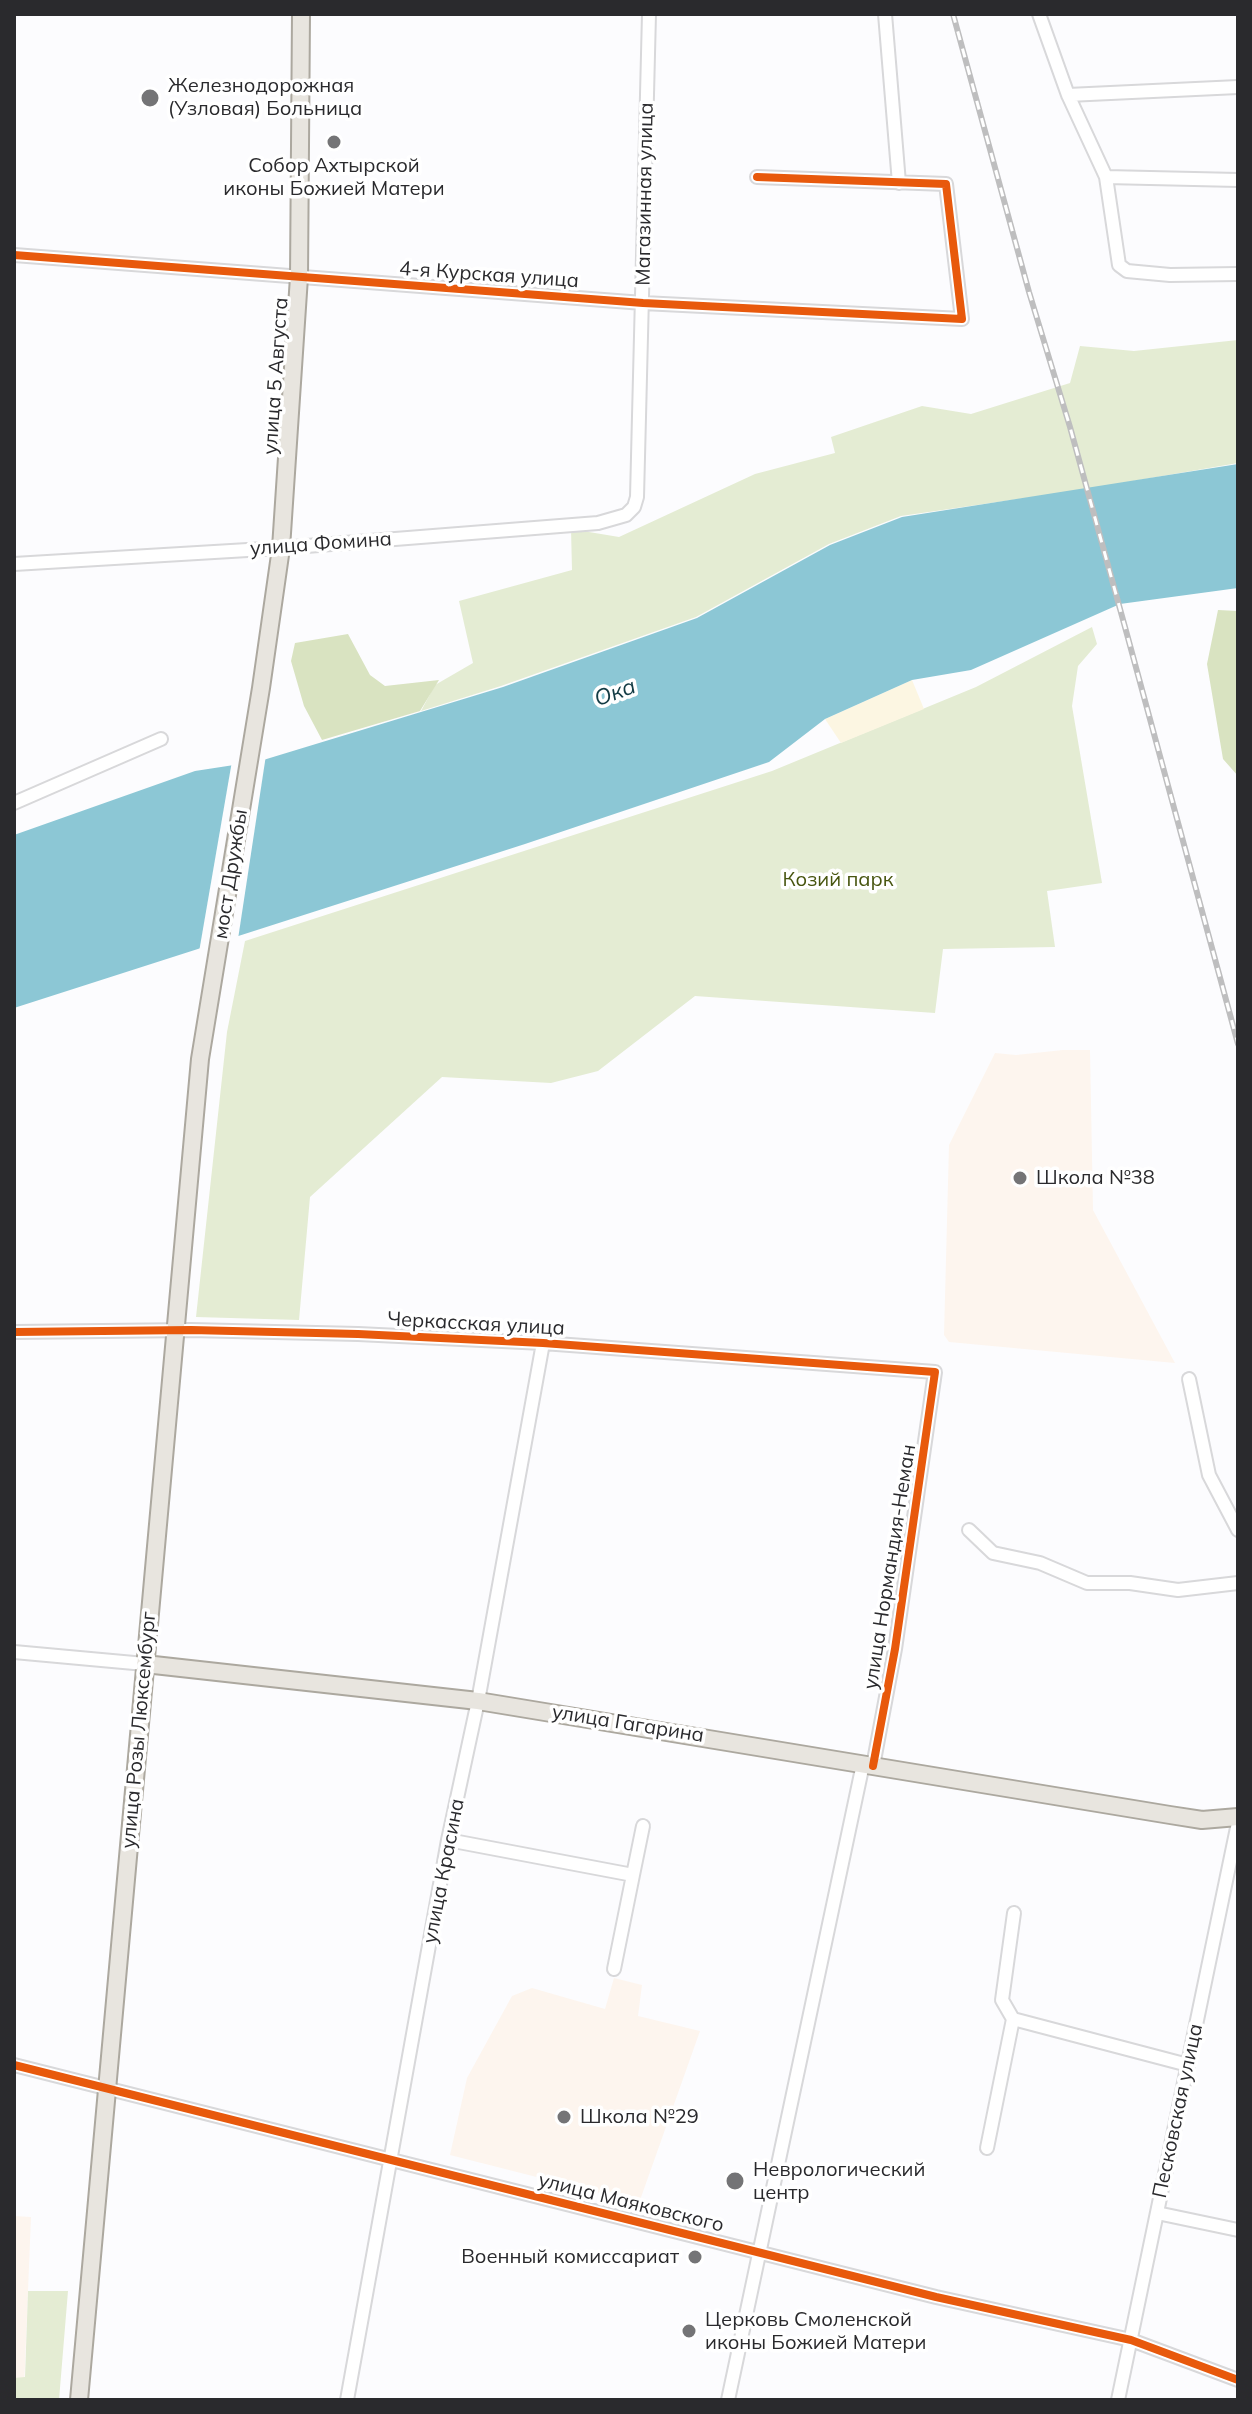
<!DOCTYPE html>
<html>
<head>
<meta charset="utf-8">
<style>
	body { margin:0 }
	#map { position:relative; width:1252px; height:2414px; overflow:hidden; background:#fcfcfe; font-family:Mulish,sans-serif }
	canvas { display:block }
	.frame { position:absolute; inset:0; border:16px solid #2a2a2d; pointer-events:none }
</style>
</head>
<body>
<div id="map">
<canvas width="1252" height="2414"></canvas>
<div class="frame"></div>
</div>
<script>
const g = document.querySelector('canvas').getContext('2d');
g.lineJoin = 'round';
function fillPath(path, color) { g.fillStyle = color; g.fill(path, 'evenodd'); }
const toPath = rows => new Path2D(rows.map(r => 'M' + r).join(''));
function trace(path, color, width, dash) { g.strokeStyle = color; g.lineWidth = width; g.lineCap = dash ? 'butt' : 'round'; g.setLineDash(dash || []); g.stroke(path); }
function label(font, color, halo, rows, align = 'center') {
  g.font = font + ' Mulish,sans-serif'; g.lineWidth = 7; g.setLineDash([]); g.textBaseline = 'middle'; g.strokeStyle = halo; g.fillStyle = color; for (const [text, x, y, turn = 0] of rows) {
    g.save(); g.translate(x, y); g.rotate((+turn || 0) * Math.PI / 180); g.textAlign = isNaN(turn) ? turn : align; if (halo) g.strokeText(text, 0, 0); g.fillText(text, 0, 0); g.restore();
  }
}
const education = toPath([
	[1063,1050,1090,1050,1093,1210,1175,1363,949,1342,944,1335,949,1145,995,1053,1016,1055],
	[614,1978,642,1985,638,2016,700,2031,639,2203,450,2155,467,2078,512,1996,532,1988,605,2009],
	[14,2216,31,2217,24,2389,14,2388]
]);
const green = toPath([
	[1238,340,1238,463,1081,490,901,516,829,544,696,617,501,686,421,711,435,685,473,663,459,601,572,570,571,529,619,537,755,474,835,453,831,437,922,406,971,414,1070,383,1080,346,1134,351],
	[1092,627,1097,644,1078,666,1072,706,1102,883,1047,891,1055,947,943,949,935,1013,695,996,598,1071,551,1083,442,1077,310,1197,299,1320,196,1317,227,1032,245,941,772,771,976,687],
	[28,2291,68,2291,59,2400,14,2400,14,2378,25,2377]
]);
const forest = toPath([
	[1218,610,1238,611,1238,776,1223,759,1207,664],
	[348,634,370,675,385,686,439,680,420,711,322,740,304,706,291,661,295,643]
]);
const sand = toPath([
	[912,680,924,709,841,743,825,719]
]);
const water = toPath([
	[1238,464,1238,588,1120,604,971,670,912,680,825,719,769,762,525,844,14,1008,14,835,195,771,260,761,503,687,697,618,830,545,902,517]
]);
const pier = toPath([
	[266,755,238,939,199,952,232,761]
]);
const minor = toPath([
	[885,14,899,183],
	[1039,14,1068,95,1106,177,1119,265,1127,271,1170,275,1238,274],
	[1068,95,1238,87],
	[1106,177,1238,180],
	[14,255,643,303,962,319,946,184,757,177],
	[14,564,281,548,598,523,626,515,634,507,637,497,649,14],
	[14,803,161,739],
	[14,1332,191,1330,358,1334,543,1343,935,1372,895,1649,873,1766],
	[1189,1379,1209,1475,1238,1530],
	[969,1530,993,1553,1040,1563,1087,1583,1130,1583,1178,1590,1238,1583],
	[14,1652,145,1664],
	[448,1840,633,1875,614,1969],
	[633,1875,643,1826],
	[1013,2019,1188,2065],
	[14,2065,936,2297,1131,2340,1238,2380],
	[987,2148,1013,2019,1002,2000,1014,1913],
	[1157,2213,1238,2230],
	[347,2400,448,1840,478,1701,543,1343],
	[728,2400,863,1764],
	[1118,2400,1238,1823]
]);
const major = toPath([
	[145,1664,478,1701,1170,1815,1202,1820,1238,1817],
	[79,2400,200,1059,261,688,281,548,299,277,301,14]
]);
const rail = toPath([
	[953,14,1029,292,1070,427,1128,638,1238,1044]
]);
const cycleway = toPath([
	[14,255,643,303,962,319,946,184,757,177],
	[14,1332,191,1330,358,1334,543,1343,935,1372,895,1649,873,1766],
	[14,2065,936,2297,1131,2340,1238,2380]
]);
const markers = [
	[150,98,10,"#747476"],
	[334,142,8,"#747476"],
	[1020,1178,8,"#747476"],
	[564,2117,8,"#747476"],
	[735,2181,10,"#747476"],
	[695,2257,8,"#747476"],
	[689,2331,8,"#747476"]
];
const poiNames = [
	["Железнодорожная",168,86],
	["(Узловая) Больница",168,109],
	["Собор Ахтырской",334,166,"center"],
	["иконы Божией Матери",334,189,"center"],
	["Школа №38",1036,1178],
	["Школа №29",580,2117],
	["Неврологический",753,2170],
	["центр",753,2193],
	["Военный комиссариат",679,2257,"right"],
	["Церковь Смоленской",705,2320],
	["иконы Божией Матери",705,2343]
];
const streetNames = [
	["Магазинная улица",645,194,-89],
	["4-я Курская улица",489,275,4],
	["улица 5 Августа",276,376,-86],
	["улица Фомина",321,544,-4],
	["мост Дружбы",231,874,-81],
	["Черкасская улица",476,1324,3],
	["улица Нормандия-Неман",890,1567,-81],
	["улица Гагарина",628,1724,9],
	["улица Розы Люксембург",139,1730,-85],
	["улица Красина",444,1871,-79],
	["Песковская улица",1178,2111,-78],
	["улица Маяковского",631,2203,14]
];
const parkNames = [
	["Козий парк",838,880]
];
const waterNames = [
	["Ока",615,693,-20]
];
fillPath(education, '#fdf5ee');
fillPath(green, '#e4ecd3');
fillPath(forest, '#d9e3c1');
fillPath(sand, '#fcf6e2');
fillPath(water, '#8cc7d5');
fillPath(pier, '#fcfcfe');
trace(minor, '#d8d8da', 16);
trace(major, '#aca89f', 20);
trace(minor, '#fff', 12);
trace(major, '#e8e5df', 16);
trace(rail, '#bebebf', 6);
trace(rail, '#fff', 3, [9]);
trace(cycleway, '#e8590c', 8);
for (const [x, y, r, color] of markers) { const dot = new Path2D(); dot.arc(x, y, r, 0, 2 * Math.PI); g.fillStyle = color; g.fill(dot); trace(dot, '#fff', 3); }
label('20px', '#2a2a2d', '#fff', poiNames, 'left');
label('20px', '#2a2a2d', '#fff', streetNames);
label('20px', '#47550f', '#fff', parkNames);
label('italic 22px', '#143c45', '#fff', waterNames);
</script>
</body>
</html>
